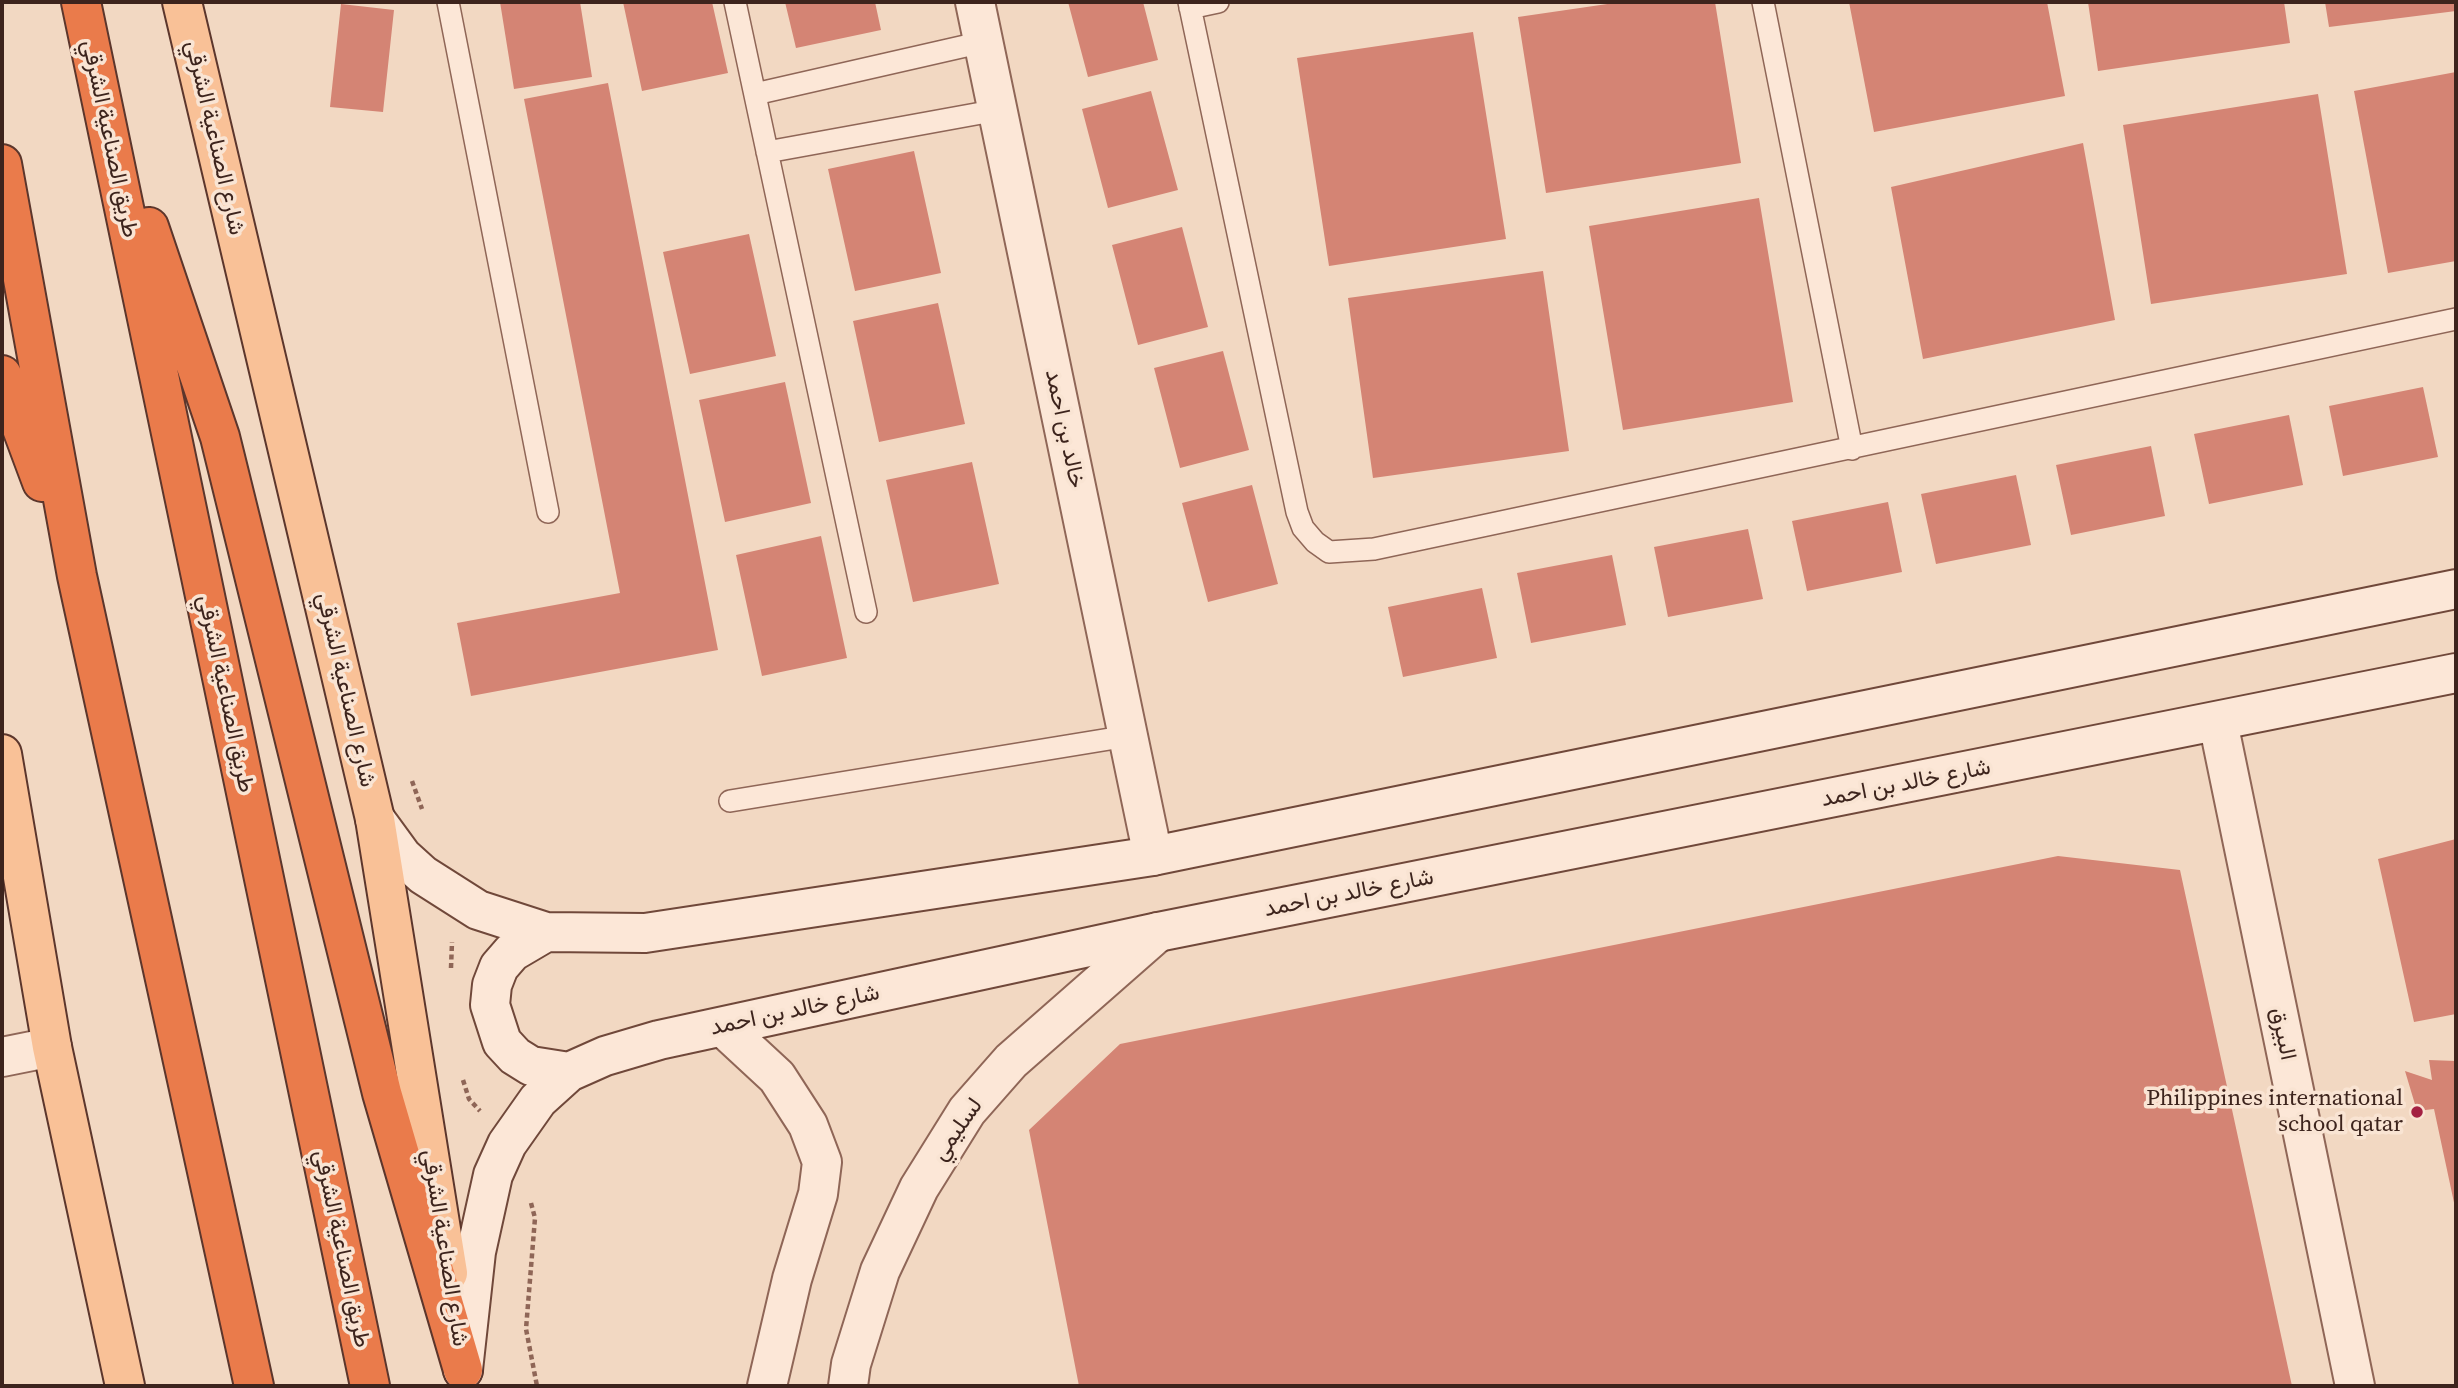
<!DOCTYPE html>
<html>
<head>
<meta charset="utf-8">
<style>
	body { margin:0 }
	#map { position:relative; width:2458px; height:1388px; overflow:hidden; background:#f2d8c2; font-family:"Source Serif 4",serif }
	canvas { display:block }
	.frame { position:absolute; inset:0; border:4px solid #3d241d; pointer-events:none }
</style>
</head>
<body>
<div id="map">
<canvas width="2458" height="1388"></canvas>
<div class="frame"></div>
</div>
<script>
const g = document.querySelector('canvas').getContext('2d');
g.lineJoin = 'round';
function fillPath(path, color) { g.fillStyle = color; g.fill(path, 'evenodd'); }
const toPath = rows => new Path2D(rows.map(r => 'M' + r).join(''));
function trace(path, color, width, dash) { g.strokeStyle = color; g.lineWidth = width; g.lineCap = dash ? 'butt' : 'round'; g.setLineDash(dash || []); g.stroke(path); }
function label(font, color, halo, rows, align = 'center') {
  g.font = font + ' "Source Serif 4",Vazirmatn,serif'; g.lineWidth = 7; g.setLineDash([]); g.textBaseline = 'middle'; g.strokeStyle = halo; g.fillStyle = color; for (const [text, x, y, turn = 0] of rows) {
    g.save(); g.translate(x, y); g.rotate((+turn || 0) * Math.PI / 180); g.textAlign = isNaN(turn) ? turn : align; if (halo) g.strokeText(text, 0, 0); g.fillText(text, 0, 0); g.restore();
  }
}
const building = toPath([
	[500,2,580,2,592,77,514,89],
	[623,2,712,2,728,73,642,91],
	[785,2,875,2,881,30,796,48],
	[1068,2,1143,2,1158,60,1088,77],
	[1621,2,1715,2,1741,163,1546,193,1518,17],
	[1849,2,2047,2,2065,96,1874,132],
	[2088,2,2284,2,2290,43,2098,71],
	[2325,2,2456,2,2456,11,2329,27],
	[341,4,394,10,383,112,330,107],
	[1473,32,1506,239,1329,266,1297,58],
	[2456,72,2456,261,2388,273,2354,91],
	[608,83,718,650,471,696,457,623,620,593,524,99],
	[1151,91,1178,190,1108,208,1082,109],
	[2318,94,2347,274,2151,304,2123,125],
	[2083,143,2115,320,1923,359,1891,187],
	[914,151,941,273,855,291,828,169],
	[1759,198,1793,402,1623,430,1589,226],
	[1182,227,1208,327,1138,345,1112,245],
	[749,234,776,356,690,374,663,252],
	[1543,271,1569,451,1373,478,1348,298],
	[938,303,965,424,879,442,853,321],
	[1223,351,1249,450,1180,468,1154,368],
	[785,382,811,503,725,522,699,400],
	[2423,387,2438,457,2343,476,2329,406],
	[2289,415,2303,485,2209,504,2194,434],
	[2151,446,2165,516,2071,535,2056,465],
	[972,462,999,584,913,602,886,480],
	[2016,475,2031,545,1936,564,1921,494],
	[1252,485,1278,584,1208,602,1182,503],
	[1888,502,1902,572,1807,591,1792,521],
	[1748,529,1763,599,1668,617,1654,547],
	[821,536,847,658,762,676,736,555],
	[1612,555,1626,625,1531,643,1517,573],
	[1482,588,1497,658,1403,677,1388,607],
	[2456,839,2456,1014,2414,1022,2378,859],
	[2058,856,2180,870,2292,1386,1079,1386,1029,1130,1120,1044],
	[2429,1060,2456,1061,2456,1212,2434,1109,2417,1111,2405,1071,2432,1080]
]);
const path = toPath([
	[412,781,422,809],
	[451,968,452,942],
	[463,1080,469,1099,480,1111],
	[531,1203,535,1218,526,1329,537,1386]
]);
const lane = toPath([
	[448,2,548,512],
	[735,2,866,612],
	[1189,2,1297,512,1303,528,1315,542,1329,552,1374,549,2456,319],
	[1763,2,1852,449],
	[1190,8,1218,2],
	[755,94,983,42],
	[767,152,998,110],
	[730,801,1128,736]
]);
const street = toPath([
	[975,2,1153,856],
	[2218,722,2355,1386],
	[723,1027,777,1077,808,1125,822,1162,818,1194,792,1279,767,1386],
	[2,1057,52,1047],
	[848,1386,851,1364,880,1271,919,1188,967,1111,1011,1061,1158,932]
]);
const secondary = toPath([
	[375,819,402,856,423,875,478,910,546,932,645,933,1153,856,2456,589],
	[546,932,512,952,499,967,492,985,490,1005,502,1042,515,1056,531,1066,569,1072],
	[463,1370,476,1252,493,1175,507,1144,538,1100,569,1072,605,1056,659,1040,1158,932,2456,673]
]);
const primary = toPath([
	[182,2,375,819,448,1273],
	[2,754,52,1047,125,1386]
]);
const highway = toPath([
	[81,2,370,1386],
	[2,164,77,576,254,1386],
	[149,227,220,437,382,1093,463,1370],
	[2,375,42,482]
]);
const markers = [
	[2417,1112,7,"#a42143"]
];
const streetNames = [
	["شارع الصناعية الشرقي",214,138,77],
	["طريق الصناعية الشرقي",109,139,78],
	["خالد بن احمد",1064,429,78],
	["شارع الصناعية الشرقي",345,690,77],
	["طريق الصناعية الشرقي",225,694,78],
	["شارع خالد بن احمد",1906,784,-11],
	["شارع خالد بن احمد",1349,894,-11],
	["شارع خالد بن احمد",795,1011,-12],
	["البيرق",2282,1034,78],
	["لسليمي",958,1130,-55],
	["شارع الصناعية الشرقي",444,1248,81],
	["طريق الصناعية الشرقي",341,1249,78]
];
const poiNames = [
	["Philippines international",2403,1099],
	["school qatar",2403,1125]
];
fillPath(building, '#d48474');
trace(lane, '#8f6657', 24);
trace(street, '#8f6657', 42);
trace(secondary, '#70483a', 42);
trace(primary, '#5c362c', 42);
trace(highway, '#5c362c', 42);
trace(path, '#8f6657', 4.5, [5, 3.5]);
trace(lane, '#fce7d7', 21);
trace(street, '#fce7d7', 38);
trace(secondary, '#fce7d7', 38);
trace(primary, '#f9c197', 38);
trace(highway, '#ea7b4b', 38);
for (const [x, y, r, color] of markers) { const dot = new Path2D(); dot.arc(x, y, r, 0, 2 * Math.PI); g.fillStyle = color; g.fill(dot); trace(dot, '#f9e4d3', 2.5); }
label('23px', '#3d241d', '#f9e4d3', streetNames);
label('23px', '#3d241d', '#f9e4d3', poiNames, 'right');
</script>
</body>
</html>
